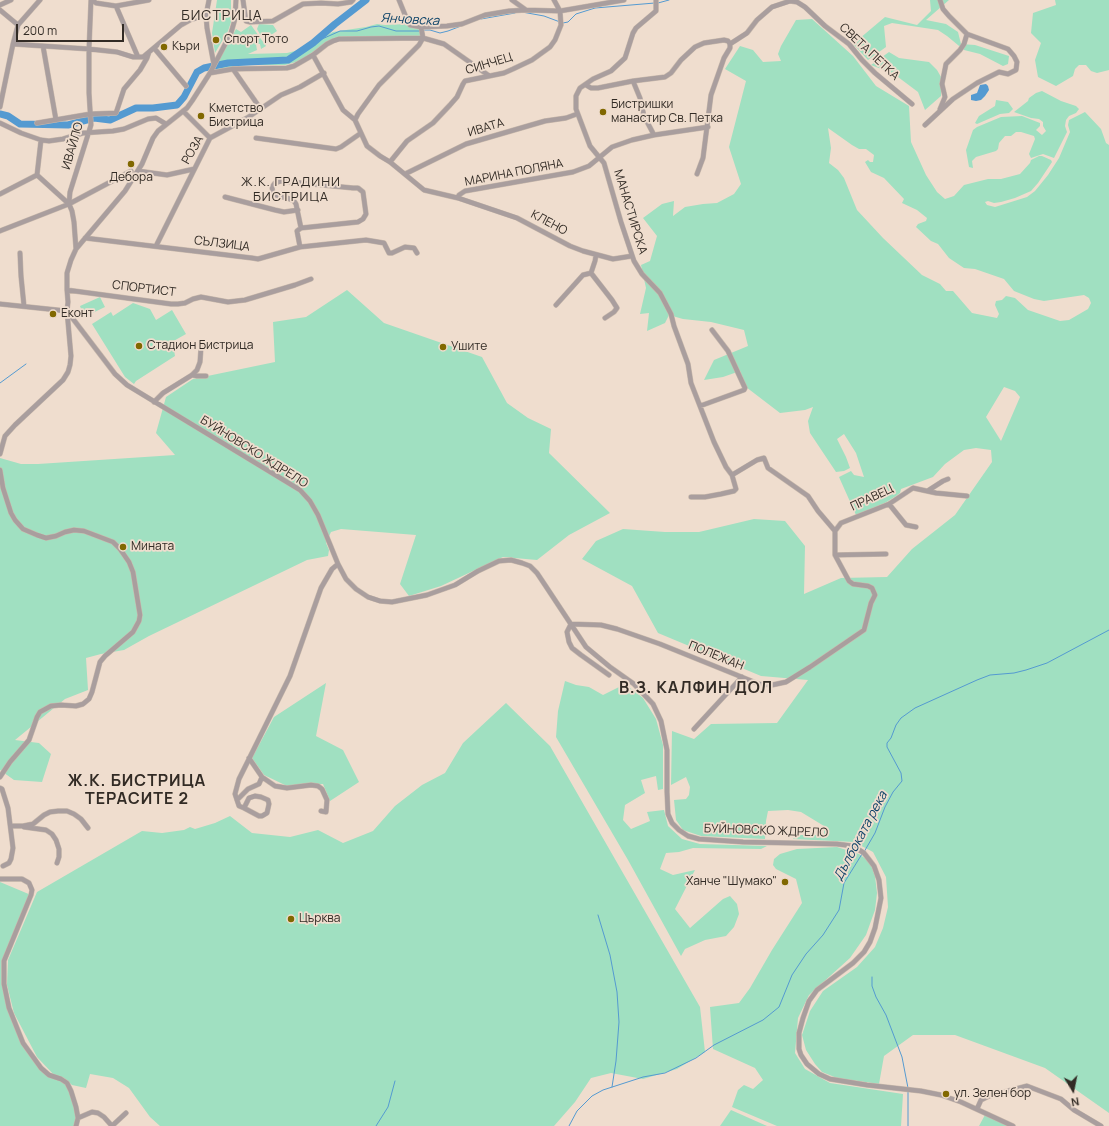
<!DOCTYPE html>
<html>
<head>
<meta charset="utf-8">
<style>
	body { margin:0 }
	#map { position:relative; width:1109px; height:1126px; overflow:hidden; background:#efddce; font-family:Manrope,sans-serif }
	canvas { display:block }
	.north { position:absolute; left:1053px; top:1070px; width:40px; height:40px; -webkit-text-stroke:3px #efddce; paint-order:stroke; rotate:170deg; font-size:11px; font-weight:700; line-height:16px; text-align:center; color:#322b25 }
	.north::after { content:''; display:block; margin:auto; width:14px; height:18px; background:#322b25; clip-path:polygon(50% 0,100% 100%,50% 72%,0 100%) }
	.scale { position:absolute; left:16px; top:24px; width:108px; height:18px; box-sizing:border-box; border:2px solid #322b25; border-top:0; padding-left:5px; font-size:12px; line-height:14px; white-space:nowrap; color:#322b25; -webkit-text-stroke:3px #efddce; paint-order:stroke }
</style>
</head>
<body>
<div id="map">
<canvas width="1109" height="1126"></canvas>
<div class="north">N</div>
<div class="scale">200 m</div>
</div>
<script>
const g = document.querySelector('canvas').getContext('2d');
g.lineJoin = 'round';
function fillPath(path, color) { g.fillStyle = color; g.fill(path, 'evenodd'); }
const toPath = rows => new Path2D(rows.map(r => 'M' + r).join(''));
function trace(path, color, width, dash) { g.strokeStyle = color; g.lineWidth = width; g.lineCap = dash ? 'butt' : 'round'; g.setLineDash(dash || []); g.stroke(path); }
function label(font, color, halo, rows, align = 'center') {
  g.font = font + ' Manrope,sans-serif'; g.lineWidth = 3.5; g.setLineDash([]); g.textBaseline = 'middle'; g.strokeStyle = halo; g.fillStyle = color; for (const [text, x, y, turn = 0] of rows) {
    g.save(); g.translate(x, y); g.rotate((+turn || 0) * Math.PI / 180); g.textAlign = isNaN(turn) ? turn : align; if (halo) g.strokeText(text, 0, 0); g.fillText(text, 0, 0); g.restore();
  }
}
const green = toPath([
	[217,0,231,0,231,22,228,31,215,53,212,33],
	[930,0,949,0,926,20,946,24,958,32,961,44,975,45,1009,56,1008,64,1003,66,980,54,964,50,947,36,938,30,892,23,884,26,886,47,868,60,853,44,885,17,917,25,931,11],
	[1055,0,1109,0,1109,70,1097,73,1091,71,1086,65,1079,65,1075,69,1073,76,1056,86,1038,77,1035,60,1041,43,1031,33,1033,13,1056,5],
	[812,19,853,56,876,86,909,106,911,142,926,175,937,192,945,199,954,196,964,185,988,179,1001,179,1020,174,1030,163,1031,160,1039,156,1042,156,1051,160,1052,162,1038,183,1031,191,1015,198,1001,202,994,203,988,201,985,202,987,205,995,207,1027,197,1035,191,1048,175,1059,158,1070,132,1068,125,1069,120,1085,112,1101,129,1106,143,1109,145,1109,1113,1045,1068,955,1035,913,1035,884,1056,879,1084,837,1078,822,1072,815,1064,806,1050,802,1035,810,1011,823,991,857,967,875,947,883,928,888,907,886,877,873,852,854,842,793,839,797,835,824,835,824,826,801,812,788,810,768,811,766,821,765,839,701,836,683,830,676,820,674,800,686,799,689,795,690,787,686,777,671,785,672,731,694,739,711,724,777,723,808,680,761,676,658,633,632,586,582,559,596,541,623,529,665,532,699,532,754,519,785,521,805,546,804,594,841,578,887,577,912,549,955,515,992,462,991,450,976,448,964,450,945,464,933,477,901,489,900,493,896,496,885,503,856,515,839,477,851,471,854,475,864,477,856,453,844,434,837,439,846,457,850,468,844,471,836,472,810,433,808,421,813,407,805,410,780,413,746,387,740,371,723,377,704,380,714,360,748,346,744,330,711,322,683,319,669,315,665,323,647,331,649,313,640,314,646,288,641,265,650,261,657,236,643,218,662,204,674,201,673,216,685,207,703,204,717,203,734,194,741,184,729,147,746,81,725,69,740,46,753,50,763,62,781,61,778,54,781,46,796,20],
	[828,128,852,145,859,149,866,149,874,155,873,162,870,162,868,160,865,162,871,172,884,178,904,199,902,203,917,210,927,218,926,221,918,224,916,227,931,241,938,244,949,258,964,268,975,269,1004,279,1014,291,1034,299,1044,301,1084,295,1089,298,1091,303,1088,309,1069,320,1060,321,1028,310,1015,298,1006,296,1002,300,996,301,995,305,999,314,997,318,972,313,953,291,946,291,940,284,922,275,883,238,857,210,844,178,838,170,829,163,831,148],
	[1004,387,1015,391,1020,397,1001,441,986,417],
	[259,24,273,25,277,31,268,37,261,36,257,29],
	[377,24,385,25,407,24,410,27,419,29,421,37,350,38,327,42,300,61,285,65,243,65,213,71,236,29,241,32,251,25,266,46,261,49,260,44,256,44,257,50,248,54,287,53,295,51,333,32,366,27],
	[889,52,899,58,929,62,937,70,941,77,941,96,925,110,918,92,894,74,871,65],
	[1042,91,1061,101,1076,106,1079,109,1076,113,1069,116,1066,120,1065,126,1067,132,1054,158,1043,154,1031,158,1029,154,1035,139,1034,136,1021,132,1016,132,1011,136,1005,136,999,143,998,149,996,151,976,157,972,161,973,168,969,167,966,150,973,130,977,127,1001,117,1022,116,1040,123,1040,126,1036,130,1042,135,1046,131,1043,126,1043,122,1039,119,1031,118,1014,112,1028,101,1029,98,1036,93],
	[996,100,1008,102,1013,109,1009,113,1000,114,977,124,975,123,979,116,995,106],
	[347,290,384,323,482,357,507,403,528,418,551,429,549,453,610,513,569,535,537,560,503,557,441,586,409,596,400,584,416,535,341,529,331,532,326,543,329,550,328,556,307,560,149,636,124,650,101,654,86,658,88,690,65,699,15,740,39,743,51,754,42,782,14,780,0,770,0,458,21,464,38,464,175,455,156,433,166,397,193,379,275,362,273,322,306,317],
	[100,297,105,307,84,317,80,306],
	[133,303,150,309,156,320,172,310,186,334,170,343,174,350,175,356,136,381,134,384,125,377,92,324,111,312,113,316],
	[565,681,576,685,589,687,603,695,625,684,643,698,656,719,663,745,663,789,658,790,656,776,641,780,645,793,625,805,623,820,631,829,650,821,647,812,664,810,668,826,682,839,700,844,767,846,761,849,693,848,679,852,666,853,660,869,673,875,695,870,675,909,690,928,723,899,730,896,737,904,739,914,734,927,726,936,705,940,685,949,681,956,628,860,556,737,558,711],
	[326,683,316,736,343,750,359,782,330,801,323,784,287,786,264,775,252,758,274,717],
	[506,703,550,746,700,1007,705,1052,677,1069,643,1079,611,1073,591,1078,575,1102,554,1126,160,1126,150,1117,129,1088,113,1078,90,1074,86,1088,72,1085,64,1078,54,1075,37,1057,14,1013,7,985,8,960,37,892,142,831,162,833,184,830,190,827,195,829,215,823,230,816,252,833,290,837,318,830,343,843,373,831,395,806,422,785,445,773,463,743],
	[837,847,859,854,870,862,875,876,877,893,875,910,866,935,850,958,809,995,798,1018,795,1053,805,1069,830,1083,903,1094,901,1126,777,1126,732,1107,738,1090,744,1085,753,1089,763,1080,755,1068,713,1049,710,1007,739,1003,750,988,772,950,802,903,796,879,776,869,773,865,774,859,780,854,797,849],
	[0,882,31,895,6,954,5,995,23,1043,41,1068,67,1083,78,1118,76,1126,0,1126],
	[731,1110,767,1126,720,1126],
	[986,1113,1013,1126,979,1126]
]);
const water = toPath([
	[986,84,988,86,989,90,985,96,981,100,976,101,971,100,971,95,977,93,980,85]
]);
const stream = toPath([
	[658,3,669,0],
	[522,12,544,16,560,22],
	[481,19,515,13],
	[563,23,568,22,576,14,595,8,655,3],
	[424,30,430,30,440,33,448,31,461,26],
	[313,43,340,31,357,31,371,27,379,26,396,31,419,31],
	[118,114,124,113],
	[94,118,103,116],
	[0,383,26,364],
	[864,852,875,833,885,807,893,792,902,781,901,773,887,747,887,743,891,738,896,725,901,718,915,708,977,680,990,675,1014,673,1026,670,1047,663,1109,630],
	[598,915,610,955,617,992,619,1022,616,1061,612,1087],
	[872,977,872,986,876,997,886,1015,902,1057,908,1088],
	[908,1091,908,1126],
	[376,1126,388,1107,395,1081],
	[569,1126,577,1111,592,1096,603,1090,643,1077,665,1073,696,1058,714,1045,763,1020,779,1007,792,975,806,954,823,935,839,910,844,883,862,854]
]);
const river = toPath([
	[0,114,8,116,20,124,68,125,94,118,110,120,136,108,153,108,177,105,184,97,197,72,204,68,228,63,288,60,313,43,335,24,366,0]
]);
const minor = toPath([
	[92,0,96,3,116,6,149,0],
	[209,0,206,15,207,28,214,65],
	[243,0,246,21,250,22,273,21,303,4,321,3,338,4,351,2,353,0],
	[512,0,526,10],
	[656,0,656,11,636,28,633,33,625,58,611,71,593,79,580,88,576,96,576,109,590,146,604,163,621,222,634,261,642,274,660,293,671,314,674,326,688,364,691,383,698,401,714,442,726,467,732,475,736,489,734,491,721,494,705,497,691,497],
	[0,5,11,0],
	[116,6,138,57],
	[0,10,18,25],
	[421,27,447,26,462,24,485,15,509,11,526,10,560,11,624,0],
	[13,44,89,49,117,52,133,57,143,57,149,52],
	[730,44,747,33,757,20,772,7,790,1,797,2,805,7,825,26,849,44,862,60,875,73,912,104],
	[43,46,56,120],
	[154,48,186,86],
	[313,55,343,110,355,120,367,146,380,156,390,162,424,190,458,198,517,218,570,246,583,251,613,259,632,256],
	[233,69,260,108],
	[210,73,233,69,287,68,294,66,313,55,327,44,333,41,339,39,423,38,444,44,488,75],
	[633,81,640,98,644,116,654,135],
	[586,85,591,88,598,88,633,81,665,77,671,73,681,60,695,47,704,43,724,40,728,41,730,44],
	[0,107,13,44,18,25,40,0],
	[940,109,945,97,942,84,946,64,960,50,964,44,967,34],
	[183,111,210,138],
	[355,120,358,114,379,85,419,45,423,38,421,27,410,25,408,22,399,0],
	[0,123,21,133,41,140,49,141,63,139,83,133,113,131,124,129,148,119,156,118,166,124],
	[37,123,90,114,116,113,124,89,140,70,147,58,149,52,181,25,190,20,206,15],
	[925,125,953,99,977,83,999,72,1008,74,1016,70,1017,62,1014,56,1008,49,967,34,949,16,943,9,940,0],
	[256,138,336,149,341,147,361,133],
	[390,162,407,141,433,123,450,105,457,97,463,84,465,81,504,73,513,69,532,60,550,47,555,40,561,25,560,11,554,0],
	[138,171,167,175,194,169],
	[405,174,466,144,545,121,566,118,577,114],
	[697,174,703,158,711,95,724,58,730,48,730,44],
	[37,175,69,204],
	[37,175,41,140],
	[0,194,37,175],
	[225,197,275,210,284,212,298,210],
	[458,198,459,195,465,191,573,172,589,166,612,147,632,140,654,135,708,127],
	[0,231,69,204,131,171],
	[85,238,252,258,258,259,300,247,366,240,384,243,389,253,392,253,405,247,414,248,417,253],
	[156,246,210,138,247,118,281,95,300,87,324,73],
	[300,247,297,231,301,228,358,222,363,219,366,214,363,192,358,188,353,188,281,181,275,183,272,187,273,194,290,199,294,201,296,204,301,228],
	[76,249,74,222,72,211,69,204,70,192,91,125,89,93,89,49,91,0],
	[20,253,21,276,24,306],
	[591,273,612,300,617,308,614,312,605,318],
	[591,273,595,261,596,255],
	[67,290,171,304,178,304,185,303,193,299,201,297,228,302,245,300,295,285,311,279],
	[0,304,67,311],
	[556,305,583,275,591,273],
	[67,311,115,374,127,385,300,490,310,501,318,515,338,564,346,579,356,589,368,597,380,601,392,602,427,595,455,585,478,571,499,561,511,560,522,563,530,566,537,573,545,585,586,647,610,667,634,684,653,704,661,721,667,750,667,792,668,814,672,823,679,830,688,836,699,839,743,842,837,844,853,846,864,853,874,866,879,880,881,898,875,928,870,942,864,952,853,963,817,990,809,1001,803,1018,799,1033,799,1049,801,1055,807,1064,819,1074,830,1079,867,1085,921,1091,941,1095,961,1102,1013,1126],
	[192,375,197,376,206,376],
	[154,402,163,393,192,375,197,370,200,362,201,348,217,344,220,345],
	[700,406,744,390,745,388,728,351,712,330],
	[0,454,5,436,15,425,63,380,68,372,70,365,71,356,67,311,68,302,67,290,67,273,71,260,76,249,125,191,142,164,153,138,158,131,187,108,192,101,210,73,231,33,235,19,236,0],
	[0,470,3,488,11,513,15,520,23,529,37,535,46,538,56,536,65,532,74,530,84,531,113,542,120,549,129,562,133,572,140,615,139,621,133,632,105,656,100,662,92,692,89,699,83,704,76,706,61,705,51,706,40,712,37,717,29,740,10,762,0,777],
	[929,490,943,481,948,479],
	[889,504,906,525,916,527],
	[835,531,841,523,889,504,913,488,936,493,967,496],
	[835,555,886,554],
	[571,624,601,625,617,629,660,644,759,684,772,685,786,682,810,667,864,630,871,603,875,595,872,588,868,586,853,584,849,581,835,555,835,531,818,511,808,496,768,468,764,458,757,460,732,475],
	[571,624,567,632,569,642,572,648,581,655,609,675],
	[694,729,742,677],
	[249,758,262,777,275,786,287,788,311,785,318,786,322,789,327,800,326,812,321,811],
	[0,788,2,789,8,808,13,848,11,859,9,863,3,866],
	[237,800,248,789,259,784,262,777],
	[244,808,249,798,255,796,261,797,268,800,269,804,267,813,262,816,259,816,244,808,239,806,235,794,239,779,248,761,290,676,321,588,332,569,338,564],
	[11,826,23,826,33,824,44,815,50,812,58,811,67,811,74,814,81,819,88,828],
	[24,827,46,830,52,834,56,840,59,849,59,857,57,863],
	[0,879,22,879,29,883,32,890,31,895,4,961,4,984,9,1008,23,1043,41,1068,49,1075,61,1079,67,1083,71,1091,76,1107,78,1118,76,1126],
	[977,1109,981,1100,989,1096,1027,1086,1061,1099,1074,1110,1101,1126],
	[78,1118,92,1112,98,1113,104,1117,112,1126],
	[112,1126,126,1113]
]);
const markers = [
	[216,40,4,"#816800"],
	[164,47,4,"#816800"],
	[603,112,4,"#816800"],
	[201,116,4,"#816800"],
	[131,164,4,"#816800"],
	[53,314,4,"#816800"],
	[139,346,4,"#816800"],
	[443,347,4,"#816800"],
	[123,547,4,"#816800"],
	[785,882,4,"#816800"],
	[291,919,4,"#816800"],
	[946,1094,4,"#816800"]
];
const poiNames = [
	["Спорт Тото",224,40],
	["Къри",172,47],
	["Бистришки",611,105],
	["манастир Св. Петка",611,119],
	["Кметство",209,109],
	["Бистрица",209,123],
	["Дебора",131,178,"center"],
	["Еконт",61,314],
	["Стадион Бистрица",147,346],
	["Ушите",451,347],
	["Мината",131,547],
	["Ханче \"Шумако\"",777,882,"right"],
	["Църква",299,919],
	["ул. Зелен бор",954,1094]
];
const streetNames = [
	["СВЕТА ПЕТКА",869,52,43],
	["СИНЧЕЦ",489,64,-17],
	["ИВАТА",486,128,-17],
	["ИВАЙЛО",73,146,-74],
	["РОЗА",193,150,-60],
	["МАРИНА ПОЛЯНА",514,173,-11],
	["МАНАСТИРСКА",630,212,73],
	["КЛЕНО",549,223,28],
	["СЪЛЗИЦА",222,244,7],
	["СПОРТИСТ",144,289,7],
	["БУЙНОВСКО ЖДРЕЛО",254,452,32],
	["ПРАВЕЦ",872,498,-25],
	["ПОЛЕЖАН",716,656,22],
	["БУЙНОВСКО ЖДРЕЛО",766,831,2]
];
const waterNames = [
	["Янчовска",410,20,3],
	["Дълбоката река",861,836,-62]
];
const neighbourhoodNames = [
	["Ж.К. ГРАДИНИ",291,182],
	["БИСТРИЦА",291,197]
];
const quarterNames = [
	["БИСТРИЦА",222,16]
];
const districtNames = [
	["В.З. КАЛФИН ДОЛ",696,689],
	["Ж.К. БИСТРИЦА",137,782],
	["ТЕРАСИТЕ 2",137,800]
];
fillPath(green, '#a0e0c1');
fillPath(water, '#549ad1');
trace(stream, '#549ad1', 1);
trace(river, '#549ad1', 7);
trace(minor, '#c9b9ac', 5.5);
trace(minor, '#a99e9e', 4.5);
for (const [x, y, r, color] of markers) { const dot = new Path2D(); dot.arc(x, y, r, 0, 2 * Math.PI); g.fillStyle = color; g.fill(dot); trace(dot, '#efddce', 1.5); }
label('12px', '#322b25', '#efddce', poiNames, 'left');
label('12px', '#322b25', '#efddce', streetNames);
label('italic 13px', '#0d4368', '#efddce', waterNames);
g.letterSpacing = '1px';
label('13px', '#322b25', '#efddce', neighbourhoodNames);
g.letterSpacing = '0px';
g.letterSpacing = '1px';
label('14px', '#322b25', '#efddce', quarterNames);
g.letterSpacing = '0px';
g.letterSpacing = '1px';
label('bold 16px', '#322b25', '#efddce', districtNames);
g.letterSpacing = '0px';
</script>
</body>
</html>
